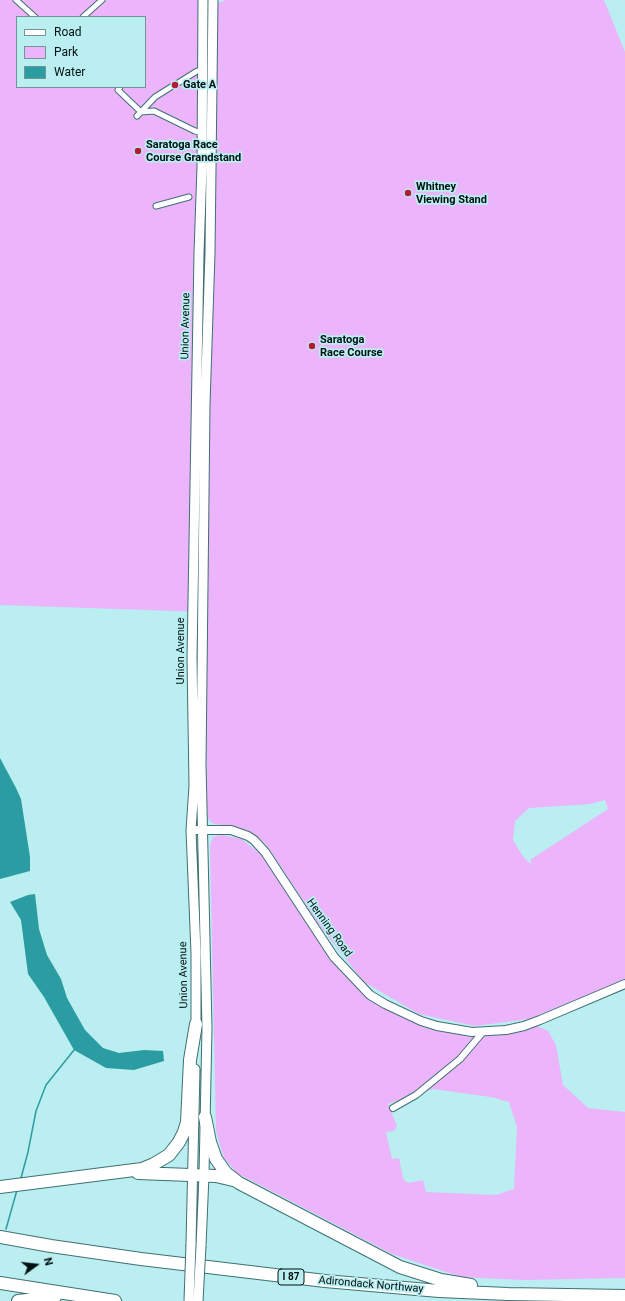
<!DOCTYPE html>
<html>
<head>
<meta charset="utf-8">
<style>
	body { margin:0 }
	#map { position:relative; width:625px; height:1301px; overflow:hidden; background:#baeef0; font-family:Roboto,sans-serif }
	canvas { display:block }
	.legend { position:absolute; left:16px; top:16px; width:130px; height:72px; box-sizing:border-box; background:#baeef0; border:1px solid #709697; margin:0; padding:5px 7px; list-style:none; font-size:12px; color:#001112 }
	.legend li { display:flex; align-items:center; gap:8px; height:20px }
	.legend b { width:20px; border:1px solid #709697 }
	.north { position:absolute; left:16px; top:1245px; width:40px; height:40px; -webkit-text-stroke:3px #baeef0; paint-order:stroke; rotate:75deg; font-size:11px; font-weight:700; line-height:16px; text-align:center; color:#001112 }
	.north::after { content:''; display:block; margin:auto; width:14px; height:18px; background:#001112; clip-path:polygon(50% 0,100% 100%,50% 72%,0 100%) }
</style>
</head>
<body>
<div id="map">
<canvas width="625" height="1301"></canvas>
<ul class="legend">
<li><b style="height:5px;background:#fff"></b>Road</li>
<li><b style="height:11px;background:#ecb4fa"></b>Park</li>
<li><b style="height:11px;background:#2b9da2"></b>Water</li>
</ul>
<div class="north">N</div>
</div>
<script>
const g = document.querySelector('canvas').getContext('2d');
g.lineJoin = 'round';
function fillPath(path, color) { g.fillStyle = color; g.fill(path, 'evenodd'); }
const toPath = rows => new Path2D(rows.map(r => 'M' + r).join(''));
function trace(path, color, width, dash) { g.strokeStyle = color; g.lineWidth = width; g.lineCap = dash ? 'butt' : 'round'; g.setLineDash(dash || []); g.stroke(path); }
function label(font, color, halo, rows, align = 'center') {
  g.font = font + ' Roboto,sans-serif'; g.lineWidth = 3.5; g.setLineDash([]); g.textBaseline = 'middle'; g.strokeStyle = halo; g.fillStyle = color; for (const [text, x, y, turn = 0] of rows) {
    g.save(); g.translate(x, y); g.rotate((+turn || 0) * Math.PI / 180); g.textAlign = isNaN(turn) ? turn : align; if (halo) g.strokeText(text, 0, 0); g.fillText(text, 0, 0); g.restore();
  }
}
const green = toPath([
	[0,0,200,0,200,4,219,3,225,0,604,0,625,52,625,980,529,1019,475,1026,419,1014,364,982,322,929,285,873,265,843,249,831,229,826,215,824,211,822,208,818,207,807,205,612,0,605],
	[17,17,145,17,145,87,17,87],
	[605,800,608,809,530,860,532,865,524,858,513,840,515,821,529,808,590,804],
	[222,835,241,839,260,853,299,911,342,973,361,991,380,1006,419,1024,469,1037,495,1035,537,1026,548,1031,556,1045,563,1085,588,1108,625,1112,625,1278,523,1280,461,1277,392,1254,237,1173,224,1158,216,1131,210,845,213,837],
	[433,1089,491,1097,509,1102,517,1127,514,1189,496,1195,426,1192,423,1180,409,1183,405,1181,403,1178,399,1158,392,1159,386,1132,394,1131,397,1126,388,1104]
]);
const water = toPath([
	[0,758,16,788,21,799,30,857,30,871,0,879],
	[35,894,39,929,47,955,61,979,67,998,85,1030,103,1048,119,1053,144,1050,163,1051,164,1061,134,1070,106,1068,74,1050,44,997,28,974,21,920,10,902,28,895]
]);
const stream = toPath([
	[21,1178,28,1152,36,1111,46,1085,74,1050],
	[6,1229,17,1190]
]);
const pedestrian = toPath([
	[16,0,35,17],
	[83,17,102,0],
	[178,83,197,71,203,71],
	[120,87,118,90,141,112,154,111,195,131,202,133],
	[137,116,155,97,171,87],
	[156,206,189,197]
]);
const minor = toPath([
	[393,1108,416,1095,460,1059,483,1032]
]);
const tertiary = toPath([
	[191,830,231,830,248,836,254,840,265,852,334,957,370,995,385,1004,421,1021,437,1026,472,1032,506,1030,524,1026,540,1020,625,984]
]);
const secondary = toPath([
	[196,1030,196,953,191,830,194,786,192,658,199,253,202,167,203,0],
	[191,1244,195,1069],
	[201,1246,204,1175,207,1028,201,764,205,405,210,253,213,0]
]);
const motorway = toPath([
	[205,1117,210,1142,216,1159,226,1173,239,1183,400,1267,441,1280,471,1285],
	[138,1173,216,1176,233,1180],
	[0,1187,142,1169,154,1164,169,1155,179,1142,184,1132,187,1122,190,1060,196,1024],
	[0,1237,51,1246,141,1259,325,1281,439,1291,508,1294,625,1296],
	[0,1283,115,1301],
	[18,1301,55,1297]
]);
const secondaryBridge = toPath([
	[189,1301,191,1244],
	[198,1301,201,1246]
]);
const markers = [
	[175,85,4,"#b01c34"],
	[138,151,4,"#b01c34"],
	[408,193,4,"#b01c34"],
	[312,346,4,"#b01c34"]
];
const shields = [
	[291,1277,26]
];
const shieldNames = [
	["I 87",291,1277]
];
const poiNames = [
	["Gate A",183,85],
	["Saratoga Race",146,145],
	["Course Grandstand",146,158],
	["Whitney",416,187],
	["Viewing Stand",416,200],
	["Saratoga",320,340],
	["Race Course",320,353]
];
const streetNames = [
	["Union Avenue",186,326,-89],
	["Union Avenue",181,651,-90],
	["Henning Road",329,928,54],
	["Union Avenue",184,975,-91],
	["Adirondack Northway",371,1285,5]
];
fillPath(green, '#ecb4fa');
fillPath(water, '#2b9da2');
trace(stream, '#2b9da2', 1.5);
trace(pedestrian, '#3f7072', 7);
trace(minor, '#3f7072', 8);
trace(tertiary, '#3f7072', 10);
trace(secondary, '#3f7072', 11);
trace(motorway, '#3f7072', 14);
trace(pedestrian, '#fff', 5);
trace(minor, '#fff', 6);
trace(tertiary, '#fff', 8);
trace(secondary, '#fff', 9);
trace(motorway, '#fff', 12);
trace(secondaryBridge, '#3f7072', 11, []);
trace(secondaryBridge, '#fff', 9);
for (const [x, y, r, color] of markers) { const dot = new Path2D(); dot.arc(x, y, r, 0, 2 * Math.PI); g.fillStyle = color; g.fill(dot); trace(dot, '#baeef0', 1.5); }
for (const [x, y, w] of shields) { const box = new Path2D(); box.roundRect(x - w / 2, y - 8, w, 16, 3); g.fillStyle = '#baeef0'; g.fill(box); trace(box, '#001112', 1); }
label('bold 10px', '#001112', null, shieldNames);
label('bold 11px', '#001112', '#baeef0', poiNames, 'left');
label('11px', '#001112', '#baeef0', streetNames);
</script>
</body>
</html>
